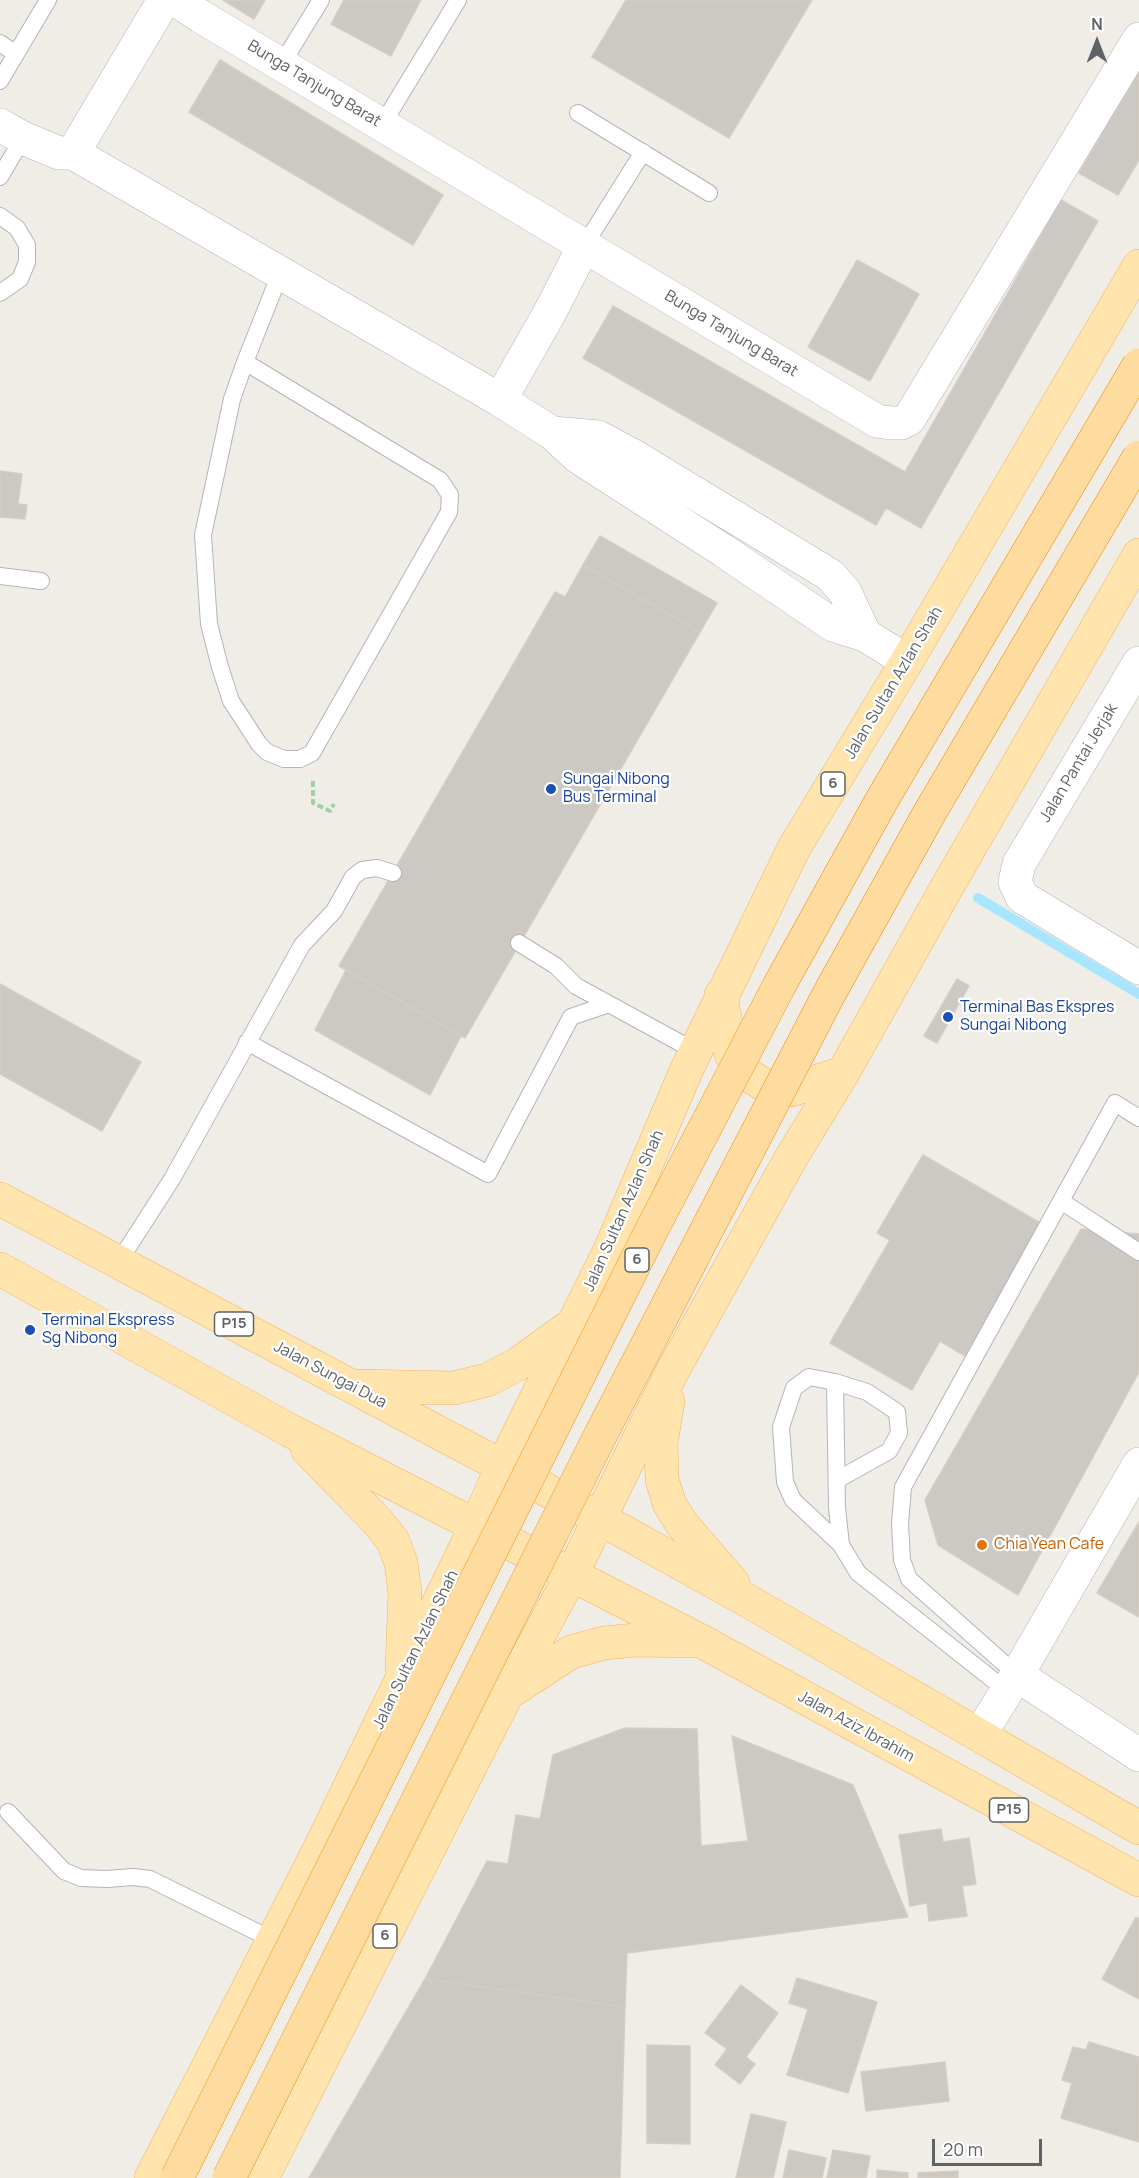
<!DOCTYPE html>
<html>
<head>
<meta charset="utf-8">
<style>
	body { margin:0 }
	#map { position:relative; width:1139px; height:2178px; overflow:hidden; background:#f0ede7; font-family:Manrope,sans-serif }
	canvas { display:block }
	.north { position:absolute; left:1067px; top:12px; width:60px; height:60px; -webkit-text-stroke:4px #fff; paint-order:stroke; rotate:0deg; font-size:16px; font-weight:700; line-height:24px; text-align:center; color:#5e6367 }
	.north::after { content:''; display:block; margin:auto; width:21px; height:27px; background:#5e6367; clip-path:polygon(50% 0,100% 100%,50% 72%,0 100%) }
	.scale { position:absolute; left:932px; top:2139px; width:110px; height:27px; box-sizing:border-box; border:3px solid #5e6367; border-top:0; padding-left:8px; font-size:18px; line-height:21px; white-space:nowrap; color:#5e6367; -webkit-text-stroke:4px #fff; paint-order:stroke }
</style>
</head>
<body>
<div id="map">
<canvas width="1139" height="2178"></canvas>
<div class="north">N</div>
<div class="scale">20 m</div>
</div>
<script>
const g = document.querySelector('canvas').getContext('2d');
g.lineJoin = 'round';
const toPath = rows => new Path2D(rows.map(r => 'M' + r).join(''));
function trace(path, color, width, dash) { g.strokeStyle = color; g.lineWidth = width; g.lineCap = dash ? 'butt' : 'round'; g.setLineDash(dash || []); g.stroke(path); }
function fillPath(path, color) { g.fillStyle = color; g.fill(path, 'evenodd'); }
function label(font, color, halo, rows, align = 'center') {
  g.font = font + ' Manrope,sans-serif'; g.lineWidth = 4.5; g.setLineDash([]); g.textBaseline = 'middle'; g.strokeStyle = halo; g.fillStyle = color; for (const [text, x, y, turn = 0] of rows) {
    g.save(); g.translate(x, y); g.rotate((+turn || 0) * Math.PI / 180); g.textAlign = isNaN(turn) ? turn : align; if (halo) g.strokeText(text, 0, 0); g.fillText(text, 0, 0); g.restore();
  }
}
const stream = toPath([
	[978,898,1139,994]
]);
const building = toPath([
	[223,0,265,0,254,19,223,0],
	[344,0,421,0,391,56,331,24,344,0],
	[626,0,812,0,729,138,592,57,626,0],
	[220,60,443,195,413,245,189,112,220,60],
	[1139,71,1139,160,1118,195,1079,173,1139,71],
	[1061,200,1098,221,921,528,886,508,876,525,583,358,613,306,905,472,1061,200],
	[857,260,919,294,870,381,808,347,857,260],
	[0,471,22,474,18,504,27,505,25,519,0,517,0,471],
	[600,536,717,603,700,632,583,565,600,536],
	[583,565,700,632,465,1038,339,966,555,592,565,597,583,565],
	[346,970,461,1036,430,1095,315,1030,346,970],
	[957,979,969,986,937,1043,924,1036,957,979],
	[0,984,141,1062,102,1131,0,1074,0,984],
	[923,1155,1042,1224,965,1356,940,1341,912,1390,830,1343,890,1240,877,1233,923,1155],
	[1081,1229,1139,1234,1139,1372,1018,1595,938,1545,925,1500,1081,1229],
	[1139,1522,1139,1617,1097,1593,1139,1522],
	[625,1728,697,1729,701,1846,748,1841,732,1736,853,1785,908,1917,627,1953,625,2007,425,1979,487,1861,508,1864,516,1815,540,1819,553,1755,625,1728],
	[941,1829,943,1842,969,1838,976,1884,962,1886,967,1916,929,1921,927,1903,910,1906,899,1835,941,1829],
	[1136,1917,1139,1919,1139,1999,1102,1979,1136,1917],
	[797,1978,877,2002,848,2093,787,2075,808,2009,789,2003,797,1978],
	[425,1979,625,2007,620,2178,309,2178,425,1979],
	[741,1985,778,2013,746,2057,755,2064,740,2084,715,2065,727,2049,705,2033,741,1985],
	[1089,2042,1139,2057,1139,2142,1061,2118,1072,2083,1062,2080,1073,2047,1086,2050,1089,2042],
	[647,2045,690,2046,690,2144,647,2143,647,2045],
	[945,2062,949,2101,866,2111,861,2072,945,2062],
	[751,2114,786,2122,773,2178,736,2178,751,2114],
	[789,2150,826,2158,822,2178,783,2178,789,2150],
	[833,2150,870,2156,866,2178,827,2178,833,2150],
	[877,2170,908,2173,908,2178,877,2178,877,2170],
	[958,2171,958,2178,918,2178,918,2173,958,2171]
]);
const path = toPath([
	[313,781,313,803,330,811,334,804]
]);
const service = toPath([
	[0,43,16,54],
	[281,65,321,0],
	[0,81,48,0],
	[578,113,709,193],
	[382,125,458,0],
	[0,177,23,138],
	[0,216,17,228,27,245,27,262,20,279,0,293],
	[584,246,643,152],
	[245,362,440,480,450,495,449,512,312,753,300,759,284,759,267,752,259,744,231,701,220,667,209,624,203,535,232,399,245,362,280,274],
	[0,576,41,581],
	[519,943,556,966,576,986,695,1051],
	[247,1042,488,1174,571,1017,609,1004],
	[1061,1201,1139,1252],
	[118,1263,172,1179,302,945,334,911,353,877,362,870,377,868,393,873],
	[835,1382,837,1508,841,1545,858,1573,1007,1691],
	[837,1480,889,1451,899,1433,897,1412,867,1392,835,1382,809,1377,794,1388,781,1427,785,1482,793,1500,841,1545],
	[1017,1675,909,1579,902,1560,900,1524,903,1487,1115,1103,1139,1118],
	[8,1812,64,1871,81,1878,107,1879,133,1877,150,1879,273,1940]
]);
const minor = toPath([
	[176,0,200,16,877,421,891,423,901,423,909,419,1139,39],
	[0,125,23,138,59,153,73,153,500,400,552,433,578,457,724,551,833,625,865,635,907,661],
	[73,153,164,0],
	[500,400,549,314,584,246],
	[552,433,598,437,632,455,830,575,845,592,865,635],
	[1139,663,1019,864,1015,882,1022,897,1139,968],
	[1017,1675,1139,1755],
	[980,1734,1017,1675,1139,1464]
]);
const primary = toPath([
	[721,995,731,1054,743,1072,766,1086,791,1090,843,1073],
	[0,1199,599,1518,750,1602,1139,1828],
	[0,1269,289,1430,703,1642,1139,1880],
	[358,1386,454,1388,487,1380,518,1364,566,1329],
	[668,1401,661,1443,662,1480,670,1505,682,1524,733,1583],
	[307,1449,377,1521,393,1541,401,1563,405,1592,402,1668],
	[513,1690,571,1652,604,1643,636,1640,695,1641],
	[151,2178,318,1852,476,1526,502,1467,610,1250,686,1071,794,848,907,661,1139,266],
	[262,2178,507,1694,572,1574,672,1372,791,1158,843,1073,947,887,1139,555]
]);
const trunkBridge = toPath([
	[177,2178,650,1233,779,986,883,798,1139,365],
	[229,2178,602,1432,829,994,930,812,1139,457]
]);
const markers = [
	[551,789,6,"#1a4fb4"],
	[948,1017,6,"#1a4fb4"],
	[30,1330,6,"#1a4fb4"],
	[982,1545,6,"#e8710a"]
];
const shields = [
	[833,784,24],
	[637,1260,24],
	[234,1324,39],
	[1009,1810,39],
	[385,1936,24]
];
const shieldNames = [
	["6",833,784],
	["6",637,1260],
	["P15",234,1324],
	["P15",1009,1810],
	["6",385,1936]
];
const streetNames = [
	["Bunga Tanjung Barat",314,84,31],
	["Bunga Tanjung Barat",731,334,31],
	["Jalan Sultan Azlan Shah",894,683,-59],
	["Jalan Pantai Jerjak",1079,763,-59],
	["Jalan Sultan Azlan Shah",624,1211,-66],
	["Jalan Sungai Dua",330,1375,28],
	["Jalan Sultan Azlan Shah",416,1650,-64],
	["Jalan Aziz Ibrahim",856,1727,29]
];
const transitNames = [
	["Sungai Nibong",563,780],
	["Bus Terminal",563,798],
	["Terminal Bas Ekspres",960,1008],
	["Sungai Nibong",960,1026],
	["Terminal Ekspress",42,1321],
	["Sg Nibong",42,1339]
];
const foodNames = [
	["Chia Yean Cafe",994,1545]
];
trace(stream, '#a8e6ff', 10);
fillPath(building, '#ccc8c4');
trace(building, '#d5cdc5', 1.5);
trace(service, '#b2b5b9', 18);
trace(minor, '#b2b5b9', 34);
trace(primary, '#f2b25e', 34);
trace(path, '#a0d0a6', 4, [6, 3]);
trace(service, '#fff', 16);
trace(minor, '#fff', 33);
trace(primary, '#ffe5ad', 33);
trace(trunkBridge, '#f68500', 34, []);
trace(trunkBridge, '#fedb9f', 33);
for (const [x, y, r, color] of markers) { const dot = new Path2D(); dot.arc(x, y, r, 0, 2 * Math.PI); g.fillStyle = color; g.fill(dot); trace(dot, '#fff', 2); }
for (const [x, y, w] of shields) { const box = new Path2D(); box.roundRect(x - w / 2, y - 12, w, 24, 4.5); g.fillStyle = '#fff'; g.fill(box); trace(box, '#5e6367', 1.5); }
label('bold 15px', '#5e6367', null, shieldNames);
label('16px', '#5e6367', '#fff', streetNames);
label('16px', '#164399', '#fff', transitNames, 'left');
label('16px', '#c56008', '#fff', foodNames, 'left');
</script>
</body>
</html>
